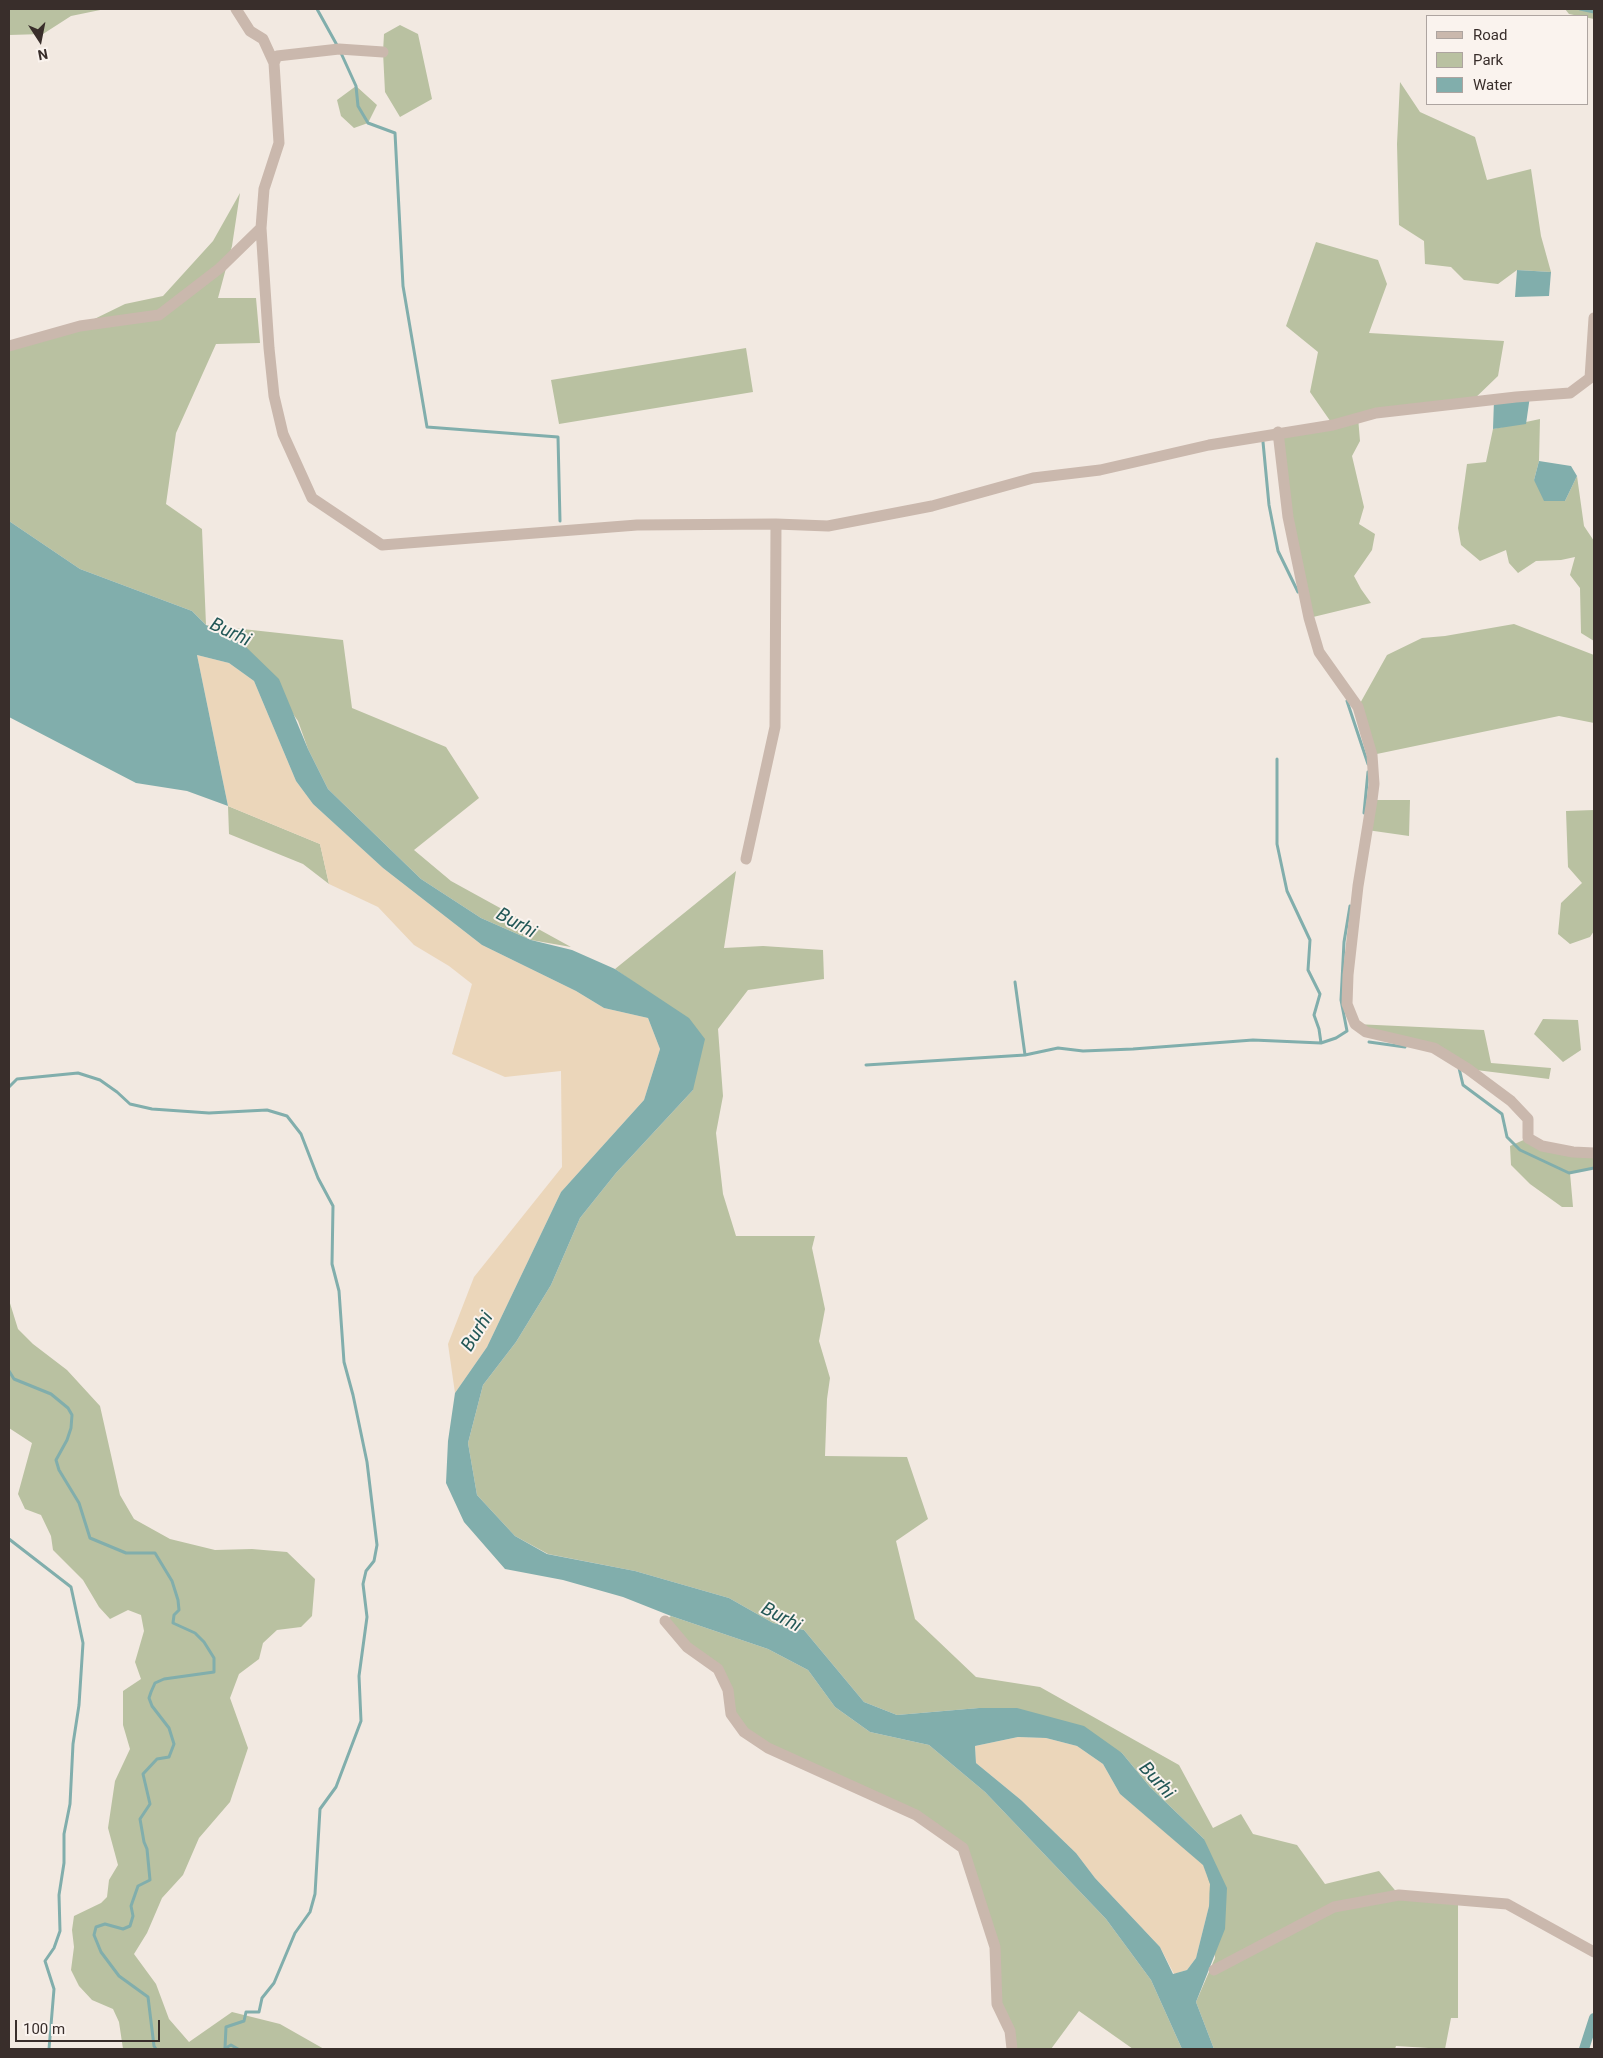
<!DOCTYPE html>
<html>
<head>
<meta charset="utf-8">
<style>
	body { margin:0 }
	#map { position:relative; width:1603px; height:2058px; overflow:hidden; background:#f2e9e1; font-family:Roboto,sans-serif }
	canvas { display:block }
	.frame { position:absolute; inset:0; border:10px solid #392e2b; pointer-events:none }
	.legend { position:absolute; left:1426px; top:15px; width:162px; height:90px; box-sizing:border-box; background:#faf3ee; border:1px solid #ada4a0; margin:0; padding:6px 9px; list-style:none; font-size:15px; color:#392e2b }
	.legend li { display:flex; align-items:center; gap:10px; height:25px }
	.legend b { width:25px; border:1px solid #ada4a0 }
	.north { position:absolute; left:15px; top:15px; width:50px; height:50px; -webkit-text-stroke:4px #faf3ee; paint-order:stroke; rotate:169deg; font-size:14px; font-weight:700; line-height:20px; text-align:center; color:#392e2b }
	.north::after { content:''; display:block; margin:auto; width:18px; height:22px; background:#392e2b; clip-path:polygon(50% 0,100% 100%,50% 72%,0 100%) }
	.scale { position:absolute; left:15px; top:2020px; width:145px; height:22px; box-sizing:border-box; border:2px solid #392e2b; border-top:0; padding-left:6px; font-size:15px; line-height:18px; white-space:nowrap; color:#392e2b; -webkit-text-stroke:4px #faf3ee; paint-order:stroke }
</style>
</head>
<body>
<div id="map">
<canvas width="1603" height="2058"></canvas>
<div class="frame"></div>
<ul class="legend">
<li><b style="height:6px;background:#cab8ad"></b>Road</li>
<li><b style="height:14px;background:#b9c1a1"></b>Park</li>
<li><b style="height:14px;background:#81aeac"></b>Water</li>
</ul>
<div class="north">N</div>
<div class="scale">100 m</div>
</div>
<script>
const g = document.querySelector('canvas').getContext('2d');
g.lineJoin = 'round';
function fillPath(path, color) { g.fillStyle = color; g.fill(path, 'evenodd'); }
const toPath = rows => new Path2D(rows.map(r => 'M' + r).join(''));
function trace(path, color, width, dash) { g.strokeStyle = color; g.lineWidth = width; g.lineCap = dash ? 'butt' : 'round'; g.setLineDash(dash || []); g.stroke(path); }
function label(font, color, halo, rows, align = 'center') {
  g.font = font + ' Roboto,sans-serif'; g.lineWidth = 4; g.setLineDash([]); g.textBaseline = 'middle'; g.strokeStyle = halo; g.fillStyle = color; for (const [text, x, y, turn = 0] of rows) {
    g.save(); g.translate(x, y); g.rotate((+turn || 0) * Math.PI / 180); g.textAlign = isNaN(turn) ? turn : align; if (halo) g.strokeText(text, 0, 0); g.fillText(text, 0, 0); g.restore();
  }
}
const green = toPath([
	[9,9,105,9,71,16,43,34,9,35],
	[1565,9,1594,9,1594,19,1569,14],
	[400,25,418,34,432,99,400,117,385,92,383,52,384,34],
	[1400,82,1420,112,1475,137,1487,180,1531,169,1541,236,1551,272,1517,270,1498,284,1464,280,1451,267,1425,264,1424,241,1399,225,1397,144],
	[356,86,377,105,368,123,354,128,341,116,337,100],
	[240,193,232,246,218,298,256,298,260,343,216,344,176,433,166,504,202,529,206,625,343,640,352,708,446,747,479,798,414,850,451,881,571,947,531,940,481,918,421,879,328,789,308,749,298,721,245,646,206,625,192,611,80,569,9,521,9,346,80,326,125,304,163,296,213,241],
	[1316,242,1378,260,1387,284,1369,333,1504,341,1498,376,1470,403,1358,417,1360,441,1352,456,1364,507,1359,524,1375,534,1372,550,1354,576,1361,589,1371,603,1309,618,1278,432,1333,425,1310,392,1318,352,1286,326],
	[746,348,753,392,559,424,551,380],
	[1540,419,1539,461,1534,480,1565,501,1577,476,1584,526,1594,541,1594,641,1581,633,1580,588,1570,575,1575,557,1561,560,1536,561,1518,573,1509,563,1506,550,1480,561,1461,545,1458,528,1467,464,1486,462,1493,429],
	[1514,624,1594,655,1594,723,1559,716,1372,755,1358,707,1387,655,1422,638,1445,636],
	[1372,800,1410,800,1409,836,1367,830],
	[228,806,320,844,329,884,303,864,229,834],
	[1594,810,1594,931,1590,937,1570,944,1558,934,1561,903,1582,883,1568,867,1566,811],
	[736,871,724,948,763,946,823,950,824,979,748,990,718,1029,723,1096,716,1133,723,1194,736,1236,815,1236,812,1248,825,1309,819,1341,830,1378,827,1399,825,1456,907,1457,928,1519,896,1541,915,1619,976,1677,1040,1687,1179,1765,1213,1828,1241,1814,1253,1834,1297,1845,1325,1884,1379,1871,1399,1895,1458,1900,1458,2018,1451,2018,1445,2049,1396,2046,1395,2049,1214,2049,1196,2002,1215,1958,1204,1839,1150,1787,1122,1753,1017,1709,979,1708,897,1715,864,1702,804,1630,773,1623,729,1598,635,1571,548,1554,515,1536,477,1495,468,1443,483,1385,516,1342,551,1285,580,1218,616,1173,693,1090,649,993,615,969],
	[1543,1019,1578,1020,1581,1050,1563,1062,1534,1034],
	[1355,1024,1484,1030,1491,1063,1551,1068,1549,1079,1468,1069,1434,1048],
	[1528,1138,1594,1153,1594,1168,1570,1173,1573,1207,1562,1207,1530,1184,1511,1165,1510,1146],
	[9,1300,18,1329,33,1344,67,1370,100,1406,120,1495,134,1519,170,1539,215,1550,252,1549,287,1552,315,1579,312,1616,301,1627,277,1630,263,1643,259,1659,239,1674,230,1698,248,1748,230,1802,199,1838,183,1875,162,1898,147,1933,134,1954,156,1984,169,2019,189,2042,232,2012,280,2024,324,2049,123,2049,119,2022,113,2009,92,2000,79,1986,71,1970,74,1947,72,1930,74,1916,101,1903,107,1897,109,1880,118,1865,108,1828,115,1781,130,1749,123,1725,123,1691,141,1679,135,1662,144,1631,141,1615,128,1610,110,1619,99,1607,83,1580,53,1550,51,1536,41,1515,25,1509,18,1494,32,1443,9,1428],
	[671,1616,768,1649,808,1670,835,1707,870,1732,929,1745,985,1792,1106,1919,1151,1980,1182,2049,1133,2049,1079,2011,1051,2049,1012,2049,997,2004,995,1947,962,1848,935,1830,744,1732,718,1669,665,1621]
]);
const sand = toPath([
	[197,655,229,663,254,681,296,781,313,804,383,868,482,945,576,991,604,1008,648,1018,660,1049,644,1100,561,1192,487,1347,455,1393,448,1344,474,1277,562,1167,561,1071,505,1077,452,1054,472,984,449,966,414,945,378,907,329,884,320,844,228,806],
	[1018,1737,1046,1738,1077,1746,1103,1764,1120,1794,1203,1864,1210,1884,1209,1906,1196,1958,1187,1970,1174,1974,1160,1947,1095,1878,1076,1853,1021,1800,976,1763,975,1746]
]);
const water = toPath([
	[1517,270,1551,272,1549,296,1515,297],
	[1530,396,1526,424,1493,429,1494,400],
	[1539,461,1571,466,1577,476,1565,501,1544,501,1534,480],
	[9,521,80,569,192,611,206,625,245,646,279,679,308,749,328,789,421,879,481,918,531,940,572,950,615,969,689,1018,705,1039,693,1090,616,1173,580,1218,551,1285,516,1342,483,1385,468,1443,477,1495,515,1536,547,1554,635,1571,729,1598,773,1623,804,1630,864,1702,897,1715,979,1708,1017,1708,1084,1726,1122,1753,1150,1787,1204,1839,1227,1888,1225,1929,1196,2002,1214,2049,1182,2049,1151,1980,1106,1919,985,1792,929,1745,870,1732,835,1707,808,1670,768,1649,671,1616,623,1597,563,1580,505,1569,464,1522,446,1483,448,1441,455,1393,487,1347,561,1192,644,1100,660,1049,648,1018,604,1008,576,991,482,945,383,868,313,804,296,781,254,681,229,663,197,655,228,806,187,791,136,783,9,717],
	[1018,1737,1046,1738,1077,1746,1103,1764,1120,1794,1203,1865,1210,1884,1209,1906,1196,1958,1187,1970,1173,1974,1160,1947,1095,1878,1076,1853,1021,1800,976,1763,975,1746]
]);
const stream = toPath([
	[317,9,338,47],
	[1580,9,1594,12],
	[341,53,356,86,358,106,368,123,395,133,403,286,427,427,558,437,560,521],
	[1263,442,1269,505,1278,551,1298,592],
	[1347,701,1368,764],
	[1277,759,1277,844,1287,891,1310,940,1308,970,1320,994,1314,1015,1319,1029,1321,1043],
	[1364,813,1368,772],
	[1015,982,1025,1055],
	[1369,1042,1405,1047],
	[866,1065,1025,1055,1058,1048,1083,1051,1133,1049,1253,1040,1321,1043,1336,1038,1347,1031,1341,1000,1344,942,1350,906],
	[1459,1068,1463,1085,1502,1114,1507,1137,1520,1150,1569,1173,1594,1168],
	[9,1087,17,1079,78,1073,100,1080,117,1092,130,1104,152,1109,209,1113,267,1110,287,1116,301,1134,318,1178,333,1206,332,1264,339,1291,344,1362,353,1395,367,1462,377,1545,374,1561,366,1571,363,1584,367,1617,359,1676,361,1721,336,1787,320,1809,315,1894,310,1912,295,1933,274,1983,262,1998,259,2012,246,2012,244,2021,226,2027,225,2048],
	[9,1371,14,1379,51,1394,68,1408,72,1415,71,1428,67,1440,56,1460,59,1470,79,1503,90,1538,126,1553,155,1553,172,1581,178,1600,179,1610,174,1615,173,1623,195,1633,204,1642,214,1658,214,1672,164,1679,155,1683,151,1692,149,1698,152,1706,169,1728,174,1744,169,1757,157,1759,143,1774,150,1804,140,1819,144,1842,147,1849,150,1880,138,1886,131,1906,133,1916,130,1926,123,1929,105,1924,96,1927,94,1935,101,1952,119,1976,148,1997,154,2046,156,2049],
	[9,1539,71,1587,83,1643,79,1705,73,1744,70,1804,64,1834,64,1863,59,1895,60,1931,54,1948,45,1961,54,1989,49,2049],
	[224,2049,231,2045,238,2049]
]);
const canal = toPath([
	[1584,2049,1594,2018]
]);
const minor = toPath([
	[236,9,250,31,263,39,274,63,279,143,264,189,261,228,269,348,274,396,283,434,312,498,382,545,637,525,776,524,828,526,932,506,1033,478,1100,470,1209,445,1333,425,1376,413,1516,397,1570,393,1590,378,1594,318],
	[274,63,277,56,339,49,383,52],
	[9,346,80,326,159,315,220,268,261,228],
	[1278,432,1288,517,1309,618,1319,652,1358,707,1372,755,1374,784,1372,800,1358,886,1348,975,1347,1004,1355,1024,1366,1032,1434,1048,1468,1069,1511,1101,1528,1119,1528,1138,1542,1146,1573,1152,1594,1153],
	[746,859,775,727,776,524],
	[665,1621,687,1647,718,1669,728,1690,731,1714,744,1732,768,1748,916,1815,963,1848,995,1947,997,2004,1010,2031,1012,2049],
	[1214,1970,1334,1907,1399,1895,1507,1904,1594,1952]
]);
const waterNames = [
	["Burhi",230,633,25],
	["Burhi",516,924,29],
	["Burhi",478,1332,-58],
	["Burhi",781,1618,28],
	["Burhi",1156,1781,48]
];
fillPath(green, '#b9c1a1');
fillPath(sand, '#ebd6ba');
fillPath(water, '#81aeac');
trace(stream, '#81aeac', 3);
trace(canal, '#81aeac', 10);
trace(minor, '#cab8ad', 11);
label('italic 19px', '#235857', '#faf3ee', waterNames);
</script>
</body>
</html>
